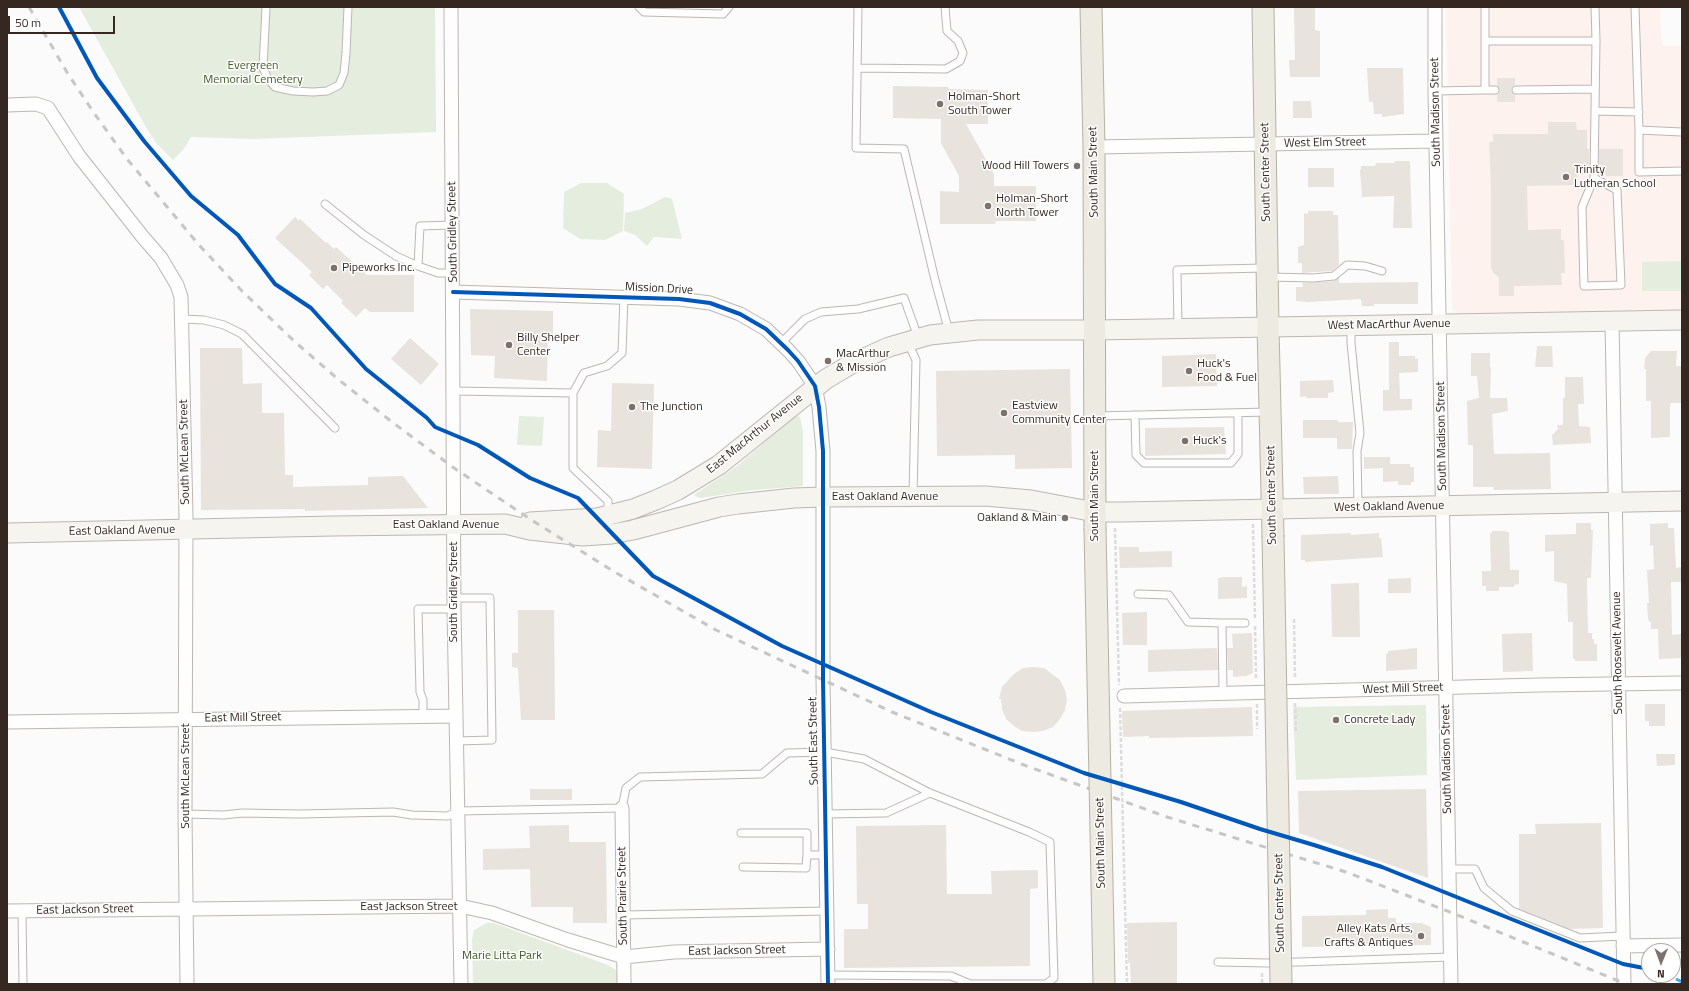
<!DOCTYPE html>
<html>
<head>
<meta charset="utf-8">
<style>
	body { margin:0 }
	#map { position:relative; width:1689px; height:991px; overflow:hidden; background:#fbfbfb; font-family:"Titillium Web",sans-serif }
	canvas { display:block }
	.frame { position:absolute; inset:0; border:8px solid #362721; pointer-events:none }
	.north { position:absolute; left:1641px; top:943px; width:40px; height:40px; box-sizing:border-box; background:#fff; border:1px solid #afa9a6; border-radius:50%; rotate:181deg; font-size:11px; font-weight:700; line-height:16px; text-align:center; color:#362721 }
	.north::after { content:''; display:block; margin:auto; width:14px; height:18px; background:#7b716d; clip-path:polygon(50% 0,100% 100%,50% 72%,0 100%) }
	.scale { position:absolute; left:8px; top:16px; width:107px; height:18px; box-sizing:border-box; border:2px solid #362721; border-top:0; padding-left:5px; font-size:12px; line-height:14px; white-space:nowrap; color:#362721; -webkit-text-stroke:3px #fff; paint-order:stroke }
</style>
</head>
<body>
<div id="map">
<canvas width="1689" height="991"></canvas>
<div class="frame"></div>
<div class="north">N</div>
<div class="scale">50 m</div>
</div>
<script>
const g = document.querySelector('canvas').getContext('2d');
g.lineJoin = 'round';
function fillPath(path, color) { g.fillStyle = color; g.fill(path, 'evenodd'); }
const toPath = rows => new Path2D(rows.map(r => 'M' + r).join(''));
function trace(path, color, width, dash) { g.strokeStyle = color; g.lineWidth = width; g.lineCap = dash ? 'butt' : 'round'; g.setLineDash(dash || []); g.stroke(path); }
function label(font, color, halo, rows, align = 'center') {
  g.font = font + ' "Titillium Web",sans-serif'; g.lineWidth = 3; g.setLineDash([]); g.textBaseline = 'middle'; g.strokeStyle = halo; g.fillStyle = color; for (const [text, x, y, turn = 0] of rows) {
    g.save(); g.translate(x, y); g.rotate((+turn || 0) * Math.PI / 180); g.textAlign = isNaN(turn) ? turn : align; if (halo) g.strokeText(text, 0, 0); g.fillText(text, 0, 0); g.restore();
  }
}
const built = toPath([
	[1446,7,1660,7,1662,46,1682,46,1682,311,1459,315,1455,312,1452,308]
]);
const green = toPath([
	[79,7,435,7,436,132,253,139,191,137,183,150,173,160,156,143,147,129],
	[581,183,607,183,624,194,623,231,605,240,580,239,563,228,564,192],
	[665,197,672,199,682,239,654,237,647,246,635,235,624,231,625,213,642,209],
	[1682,261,1682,291,1642,291,1642,262],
	[796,415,800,417,803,432,803,486,754,490,700,498,695,496,695,494,736,467],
	[519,416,544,417,542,446,517,445],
	[1426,705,1427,775,1296,780,1293,707],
	[487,923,494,923,608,965,616,970,619,984,473,984,472,939,474,930]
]);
const building = toPath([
	[1294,7,1315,7,1315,30,1320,31,1320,77,1290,77,1289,60,1295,60],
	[1367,68,1403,68,1404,114,1382,117,1382,114,1374,114,1373,102,1369,102],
	[1497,78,1515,78,1515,85,1512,87,1511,90,1515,95,1515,102,1497,102,1497,94,1500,90,1497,85],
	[893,86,948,87,948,89,988,90,988,124,966,124,994,174,994,186,1036,186,1036,221,996,221,995,224,940,224,940,191,959,192,959,176,941,143,941,119,893,118],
	[1293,101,1311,101,1312,118,1293,118],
	[1548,122,1576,122,1577,130,1587,130,1587,149,1589,149,1589,174,1577,175,1578,185,1527,186,1528,230,1561,229,1561,240,1564,240,1565,273,1561,273,1562,285,1514,286,1514,296,1499,296,1499,278,1493,272,1491,267,1491,187,1489,142,1493,142,1493,134,1548,134],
	[1599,149,1623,149,1623,176,1606,176,1606,174,1599,174],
	[1395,161,1409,161,1410,164,1412,228,1393,228,1394,196,1362,197,1360,170,1361,170,1361,166,1375,166,1376,163,1395,163],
	[1308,168,1334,168,1334,187,1308,187],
	[1308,211,1333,211,1333,215,1338,215,1339,265,1332,271,1302,273,1302,263,1298,263,1298,247,1304,245,1304,213,1308,214],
	[295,217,299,221,300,219,326,243,327,242,334,249,336,247,367,275,414,275,414,312,370,312,365,308,356,317,341,303,343,301,327,285,323,289,309,275,312,272,275,238],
	[1339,278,1339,283,1418,282,1418,304,1374,304,1374,306,1362,306,1361,299,1308,302,1296,301,1296,287,1303,287,1302,283,1334,281],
	[470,309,553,311,553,335,548,335,547,381,494,378,495,356,471,355],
	[410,338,439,364,421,385,391,359],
	[1389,342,1399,342,1399,356,1415,356,1415,359,1418,358,1418,372,1399,373,1400,399,1412,399,1412,410,1383,411,1383,390,1389,390],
	[1537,346,1552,346,1553,367,1535,367],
	[200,348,242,348,243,384,262,383,262,413,284,413,285,475,293,475,293,487,368,485,368,477,403,476,428,508,305,511,305,509,201,510],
	[1651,351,1677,351,1676,366,1681,366,1681,403,1671,403,1670,406,1670,437,1651,438,1651,401,1646,401,1646,369,1644,369,1645,358],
	[1471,353,1490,353,1490,368,1491,367,1490,398,1507,398,1508,411,1492,414,1494,454,1550,453,1551,489,1494,490,1493,487,1473,487,1473,445,1468,445,1467,401,1479,398,1477,376,1471,376],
	[1216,354,1217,386,1162,387,1162,356],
	[1070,369,1072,468,1015,469,1015,455,937,456,936,371],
	[1565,377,1583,377,1584,404,1578,404,1579,426,1590,427,1591,443,1553,445,1552,435,1558,429,1557,425,1563,425,1563,398,1565,398],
	[1333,380,1334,392,1328,393,1328,398,1306,398,1306,396,1300,397,1300,381],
	[612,383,654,384,652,469,597,467,598,430,611,431],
	[1303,420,1338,420,1338,422,1353,422,1352,449,1337,449,1337,438,1303,438],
	[1224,427,1226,454,1145,456,1145,428],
	[1364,457,1390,457,1390,464,1410,464,1410,467,1414,467,1414,482,1411,482,1411,485,1398,485,1398,481,1383,482,1383,468,1364,469],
	[1338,476,1339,494,1304,494,1303,477],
	[1576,523,1591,523,1591,530,1593,530,1591,578,1587,578,1588,633,1592,633,1592,639,1594,639,1594,644,1597,644,1597,661,1575,661,1575,659,1573,659,1573,622,1568,622,1567,584,1554,581,1554,551,1545,552,1545,535,1576,534],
	[1668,523,1668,528,1674,528,1676,568,1682,567,1682,582,1671,582,1672,635,1682,634,1682,658,1659,659,1658,629,1651,629,1651,622,1649,622,1648,618,1647,603,1649,603,1647,570,1654,569,1653,545,1650,546,1650,524],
	[1492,531,1506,531,1506,532,1509,532,1510,570,1519,570,1519,584,1514,585,1514,587,1499,587,1499,591,1486,591,1486,586,1482,586,1482,571,1491,571,1490,533,1492,533],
	[1351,533,1351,535,1379,533,1379,538,1381,538,1383,557,1305,562,1305,560,1301,560,1301,535],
	[1119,547,1139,547,1139,552,1172,551,1172,567,1120,568],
	[1225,577,1242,577,1242,587,1247,586,1247,598,1218,599,1218,578],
	[1411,578,1411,593,1388,593,1388,579],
	[1359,583,1360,637,1332,637,1331,584],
	[518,610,554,610,555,720,521,720,518,668,512,667,512,653,518,653],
	[1147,612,1147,645,1123,645,1122,613],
	[1252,633,1253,673,1246,676,1233,677,1233,670,1228,670,1227,648,1233,648,1232,634],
	[1532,633,1533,671,1503,672,1502,634],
	[1217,648,1218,670,1148,672,1148,650],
	[1417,648,1417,669,1386,671,1386,654,1388,654,1388,651],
	[1034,667,1044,668,1060,680,1065,690,1067,700,1065,710,1060,719,1053,727,1043,731,1033,732,1022,731,1014,726,1006,719,1002,709,1001,699,999,699,1002,687,1014,674,1023,668],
	[1645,704,1665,704,1665,726,1649,726,1649,721,1645,721],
	[1252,707,1253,736,1149,738,1149,736,1123,737,1122,711],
	[1656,754,1675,754,1675,765,1657,766],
	[530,789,572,789,572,800,530,800],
	[1426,789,1428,878,1299,833,1298,791],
	[1601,823,1603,928,1570,929,1519,909,1519,834,1536,834,1535,824],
	[569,825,569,842,606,842,607,923,573,923,573,907,531,907,530,869,483,870,483,849,530,848,529,826],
	[946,825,947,894,992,894,991,871,1038,870,1038,888,1030,889,1030,966,844,968,844,929,868,929,868,904,857,904,856,826],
	[1388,909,1388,918,1396,918,1396,923,1421,923,1431,927,1431,945,1302,947,1302,916,1366,915,1366,910],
	[1177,922,1177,984,1131,984,1130,963,1128,963,1127,923]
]);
const path = toPath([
	[1253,524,1255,619],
	[1115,528,1119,685],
	[1294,619,1295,678],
	[1255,626,1256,679],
	[1295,703,1296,732],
	[1257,704,1257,729],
	[1120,708,1127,984],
	[1262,973,1262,984]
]);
const service = toPath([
	[266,7,263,68,268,79,275,87,293,91,313,92,327,91,339,85,344,73,346,53,348,7],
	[639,7,644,12,723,14,729,7],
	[858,7,856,148,904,149,935,280,949,332],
	[1635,7,1639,130,1682,132],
	[1485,41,1596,41],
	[857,68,946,69,960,61,963,53,958,41,947,31,945,7],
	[1485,90,1495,90],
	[1516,90,1595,89],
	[1435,91,1485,90,1485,7],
	[1595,111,1639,112],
	[1639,130,1639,172,1682,171],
	[1594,178,1617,190,1621,285,1584,286,1582,207,1594,178,1596,41,1595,7],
	[325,204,364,235,396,256,418,266],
	[452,225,420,226,418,266,438,273,453,273],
	[1269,277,1313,278,1334,276,1347,265,1365,266,1382,271],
	[183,319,204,320,224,325,242,334,335,428],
	[1351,326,1351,343,1360,433,1357,451,1358,506],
	[1178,327,1177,270,1265,268],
	[781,343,805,319,821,312,858,309,904,298,918,337],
	[908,343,916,360,913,496],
	[454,391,573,393,584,373,607,366,622,353,624,297],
	[573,393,573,468,608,501,608,514],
	[1135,415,1136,455,1144,463,1231,463,1238,454,1238,413],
	[1096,416,1268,412],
	[1138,594,1169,595,1188,622,1222,623,1223,694],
	[454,598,490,598,492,740,456,741],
	[1222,623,1245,623],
	[423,716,423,700,420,692,418,609,454,609],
	[185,814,224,815,242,813,299,814,393,812,412,815,448,816,458,811,622,808,626,788,640,777,762,774,787,753,825,752,864,759,930,793,1029,832,1050,842,1054,978,1046,984,970,984,951,976,828,975],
	[825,814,886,813,930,793],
	[741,833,807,833,807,855],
	[743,867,806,868,807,855,826,855],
	[1449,869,1475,869,1484,888,1512,911,1580,938,1623,936],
	[22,911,23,984],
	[623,915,827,911],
	[1218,962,1268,963,1450,957]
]);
const minor = toPath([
	[451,7,454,609,461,984],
	[1435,7,1435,91,1451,984],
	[7,105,36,104,48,108,79,156,142,236,161,258,177,285,181,297,186,516,185,814,187,984],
	[1094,147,1436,141],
	[453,292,679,299,710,303,740,314,766,329,788,350,798,361,815,386,819,407,823,451,823,680,828,984],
	[1612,321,1624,984],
	[1124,696,1539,685,1682,683],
	[7,722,456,716],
	[622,808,624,984],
	[7,911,460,906,492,913,568,940,624,957,674,952,828,949],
	[1623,946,1682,945]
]);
const secondary = toPath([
	[530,522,597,518,633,509,656,500,678,490,719,465,826,379,853,363,889,347,930,335,978,330,1095,330,1682,320],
	[7,533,333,526,505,524,530,530,583,536,612,534,633,530,719,507,738,504,794,498,824,497,985,496,1031,500,1095,512,1122,512,1682,501]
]);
const primary = toPath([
	[1091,7,1094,147,1095,528],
	[1263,7,1268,327,1273,535]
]);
const rail = toPath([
	[29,7,68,74,94,113,127,159,199,245,242,291,294,341,339,380,392,422,454,468,533,521,613,571,716,630,892,712,1024,765,1167,817,1346,872,1450,912,1626,984]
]);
const primaryBridge = toPath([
	[1095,528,1104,984],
	[1273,535,1281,984]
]);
const quiet = toPath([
	[1668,975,1682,982]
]);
const cycleway = toPath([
	[59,7,97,78,144,141,191,196,238,235,275,284,311,308,366,369,427,418,435,427,478,445,530,478,578,498,653,576,782,646,931,712,1084,773,1181,802,1260,829,1314,845,1382,867,1623,964,1649,969],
	[453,292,679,299,710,303,740,314,766,329,788,350,798,361,815,386,819,407,823,451,823,680,828,984]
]);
const markers = [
	[940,104,4,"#7b716d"],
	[1077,166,4,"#7b716d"],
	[1566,177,4,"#7b716d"],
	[988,206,4,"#7b716d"],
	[334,268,4,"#7b716d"],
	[509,345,4,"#7b716d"],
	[828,361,4,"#7b716d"],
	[1189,371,4,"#7b716d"],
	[632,407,4,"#7b716d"],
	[1004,413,4,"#7b716d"],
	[1185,441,4,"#7b716d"],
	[1065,518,4,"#7b716d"],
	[1336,720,4,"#7b716d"],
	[1421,936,4,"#7b716d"]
];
const parkNames = [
	["Evergreen",253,66],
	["Memorial Cemetery",253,80],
	["Marie Litta Park",502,956]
];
const poiNames = [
	["Holman-Short",948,97],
	["South Tower",948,111],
	["Wood Hill Towers",1069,166,"right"],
	["Trinity",1574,170],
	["Lutheran School",1574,184],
	["Holman-Short",996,199],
	["North Tower",996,213],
	["Pipeworks Inc.",342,268],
	["Billy Shelper",517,338],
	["Center",517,352],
	["MacArthur",836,354],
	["& Mission",836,368],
	["Huck's",1197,364],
	["Food & Fuel",1197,378],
	["Eastview",1012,406],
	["Community Center",1012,420],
	["The Junction",640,407],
	["Huck's",1193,441],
	["Oakland & Main",1057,518,"right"],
	["Concrete Lady",1344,720],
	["Alley Kats Arts,",1413,929,"right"],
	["Crafts & Antiques",1413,943,"right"]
];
const streetNames = [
	["South Madison Street",1436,112,-91],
	["West Elm Street",1325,143,-1],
	["South Main Street",1094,172,-91],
	["South Center Street",1266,172,-91],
	["South Gridley Street",453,232,-91],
	["Mission Drive",659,289,3],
	["West MacArthur Avenue",1389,325,-1],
	["East MacArthur Avenue",755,434,-39],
	["South Madison Street",1442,436,-91],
	["South McLean Street",185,452,-91],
	["South Center Street",1272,495,-91],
	["South Main Street",1095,496,-90],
	["East Oakland Avenue",885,497],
	["West Oakland Avenue",1389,507,-1],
	["East Oakland Avenue",446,525],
	["East Oakland Avenue",122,531,-1],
	["South Gridley Street",454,592,-90],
	["South Roosevelt Avenue",1618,653,-91],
	["West Mill Street",1403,689,-2],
	["East Mill Street",243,718,-1],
	["South East Street",814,741,-91],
	["South Madison Street",1447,759,-91],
	["South McLean Street",186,776,-90],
	["South Main Street",1101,843,-91],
	["South Prairie Street",623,896,-91],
	["South Center Street",1280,903,-91],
	["East Jackson Street",409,907],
	["East Jackson Street",85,910,-1],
	["East Jackson Street",737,951,-1]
];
fillPath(built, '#fdf2ee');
fillPath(green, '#e5edde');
fillPath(building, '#e8e3dc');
trace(service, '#bdb6b3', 9);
trace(minor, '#bdb6b3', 15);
trace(secondary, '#bdb6b3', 21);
trace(primary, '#b6b1a0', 23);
trace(path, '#dddcdc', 2.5, [4, 2]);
trace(service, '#fefefe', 7);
trace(minor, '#fefefe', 13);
trace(secondary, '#f5f4ef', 19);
trace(primary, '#edeae1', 21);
trace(rail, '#c7c5c5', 3, [7, 7]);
trace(primaryBridge, '#b6b1a0', 23, []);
trace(primaryBridge, '#edeae1', 21);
trace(quiet, '#3fa9f5', 3, [6, 3]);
trace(cycleway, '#0057b8', 4);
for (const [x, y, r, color] of markers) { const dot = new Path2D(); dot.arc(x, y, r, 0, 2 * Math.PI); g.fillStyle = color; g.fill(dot); trace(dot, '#fff', 1.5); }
label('12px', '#3e5a22', '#fff', parkNames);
label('12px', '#362721', '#fff', poiNames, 'left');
label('12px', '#362721', '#fff', streetNames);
</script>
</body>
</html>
